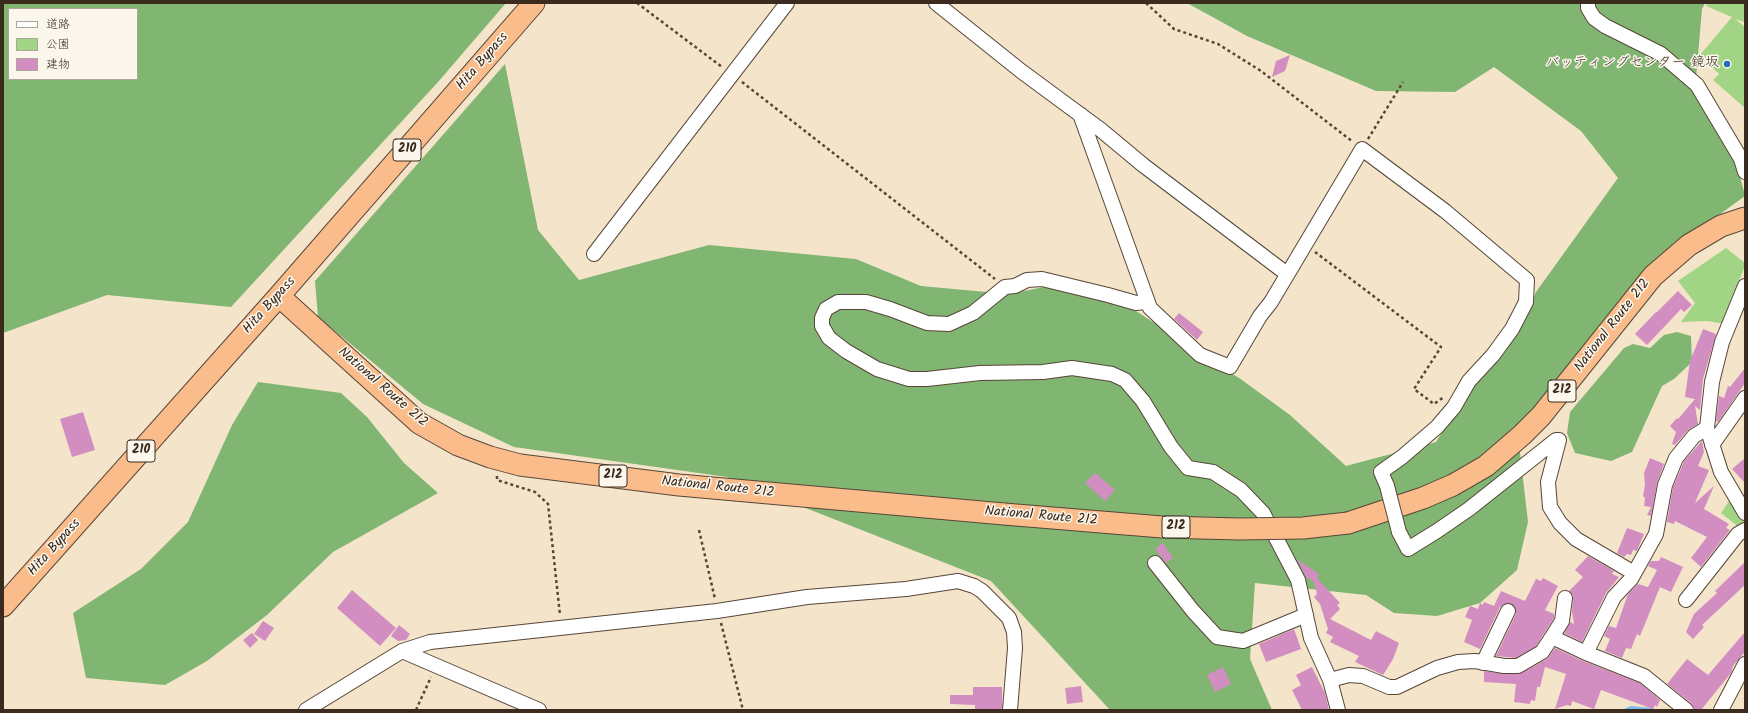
<!DOCTYPE html>
<html>
<head>
<meta charset="utf-8">
<style>
	body { margin:0 }
	#map { position:relative; width:1748px; height:713px; overflow:hidden; background:#f4e4ca; font-family:Kalam,"Klee One",sans-serif }
	canvas { display:block }
	.frame { position:absolute; inset:0; border:4px solid #3b2a1e; pointer-events:none }
	.legend { position:absolute; left:8px; top:8px; width:130px; height:72px; box-sizing:border-box; background:#fbf7ec; border:1px solid #aea59a; margin:0; padding:5px 7px; list-style:none; font-size:12px; color:#3b2a1e }
	.legend li { display:flex; align-items:center; gap:8px; height:20px }
	.legend b { width:20px; border:1px solid #aea59a }
</style>
</head>
<body>
<div id="map">
<canvas width="1748" height="713"></canvas>
<div class="frame"></div>
<ul class="legend">
<li><b style="height:5px;background:#fff"></b>道路</li>
<li><b style="height:11px;background:#a1d484"></b>公園</li>
<li><b style="height:11px;background:#d28ec1"></b>建物</li>
</ul>
</div>
<script>
const g = document.querySelector('canvas').getContext('2d');
g.lineJoin = 'round';
function fillPath(path, color) { g.fillStyle = color; g.fill(path, 'evenodd'); }
const toPath = rows => new Path2D(rows.map(r => 'M' + r).join(''));
function trace(path, color, width, dash) { g.strokeStyle = color; g.lineWidth = width; g.lineCap = dash ? 'butt' : 'round'; g.setLineDash(dash || []); g.stroke(path); }
function label(font, color, halo, rows, align = 'center') {
  g.font = font + ' Kalam,"Klee One",sans-serif'; g.lineWidth = 3; g.setLineDash([]); g.textBaseline = 'middle'; g.strokeStyle = halo; g.fillStyle = color; for (const [text, x, y, turn = 0] of rows) {
    g.save(); g.translate(x, y); g.rotate((+turn || 0) * Math.PI / 180); g.textAlign = isNaN(turn) ? turn : align; if (halo) g.strokeText(text, 0, 0); g.fillText(text, 0, 0); g.restore();
  }
}
const green = toPath([
	[1707,3,1745,3,1745,22,1735,19,1745,27,1745,108,1713,80,1719,74,1700,55,1732,17,1706,6],
	[1726,248,1745,263,1745,266,1728,307,1725,324,1707,321,1681,322,1695,303,1678,281],
	[1731,498,1745,519,1745,524,1741,529,1721,513]
]);
const forest = toPath([
	[3,3,506,3,438,82,231,307,107,295,3,333],
	[9,9,137,9,137,79,9,79],
	[1187,3,1705,3,1702,9,1695,90,1737,165,1745,196,1651,264,1572,364,1517,427,1528,522,1517,570,1480,603,1437,616,1394,613,1366,595,1255,583,1250,659,1272,710,1110,710,991,581,727,477,514,447,423,404,318,317,315,281,505,64,538,230,579,280,709,245,856,259,921,286,1009,294,1049,286,1102,299,1136,311,1242,380,1290,415,1346,466,1436,442,1471,385,1523,322,1536,292,1618,178,1581,131,1494,67,1455,92,1376,91,1247,36],
	[1677,332,1691,336,1692,362,1674,379,1662,386,1632,452,1611,461,1575,453,1567,433,1570,412,1624,348,1633,344,1650,348,1664,335],
	[258,382,341,393,367,417,404,463,438,493,333,552,267,615,207,661,165,685,86,678,73,613,141,569,188,522,232,425]
]);
const stream = toPath([
	[1626,710,1631,708,1652,710]
]);
const building = toPath([
	[1290,55,1285,71,1272,77,1276,61],
	[1678,291,1692,305,1684,312,1681,309,1647,345,1635,334,1656,312,1657,312],
	[1179,313,1203,332,1197,340,1174,319],
	[1703,329,1716,334,1703,379,1700,410,1695,406,1698,424,1688,430,1675,445,1672,444,1676,432,1670,426,1677,418,1678,419,1695,399,1685,397,1690,361],
	[1745,368,1745,383,1718,422,1716,421,1719,396,1724,398,1728,386,1730,387],
	[83,412,95,450,72,457,60,419],
	[1702,441,1704,452,1698,466,1709,470,1695,503,1714,486,1704,509,1729,524,1726,528,1730,530,1701,567,1691,558,1707,537,1675,521,1674,524,1667,522,1673,487,1680,471,1684,461],
	[1650,458,1664,464,1657,483,1651,516,1647,515,1651,507,1644,506,1645,498,1643,496,1645,485,1644,473],
	[1745,458,1745,483,1732,469],
	[1095,473,1115,490,1105,501,1085,483],
	[1627,528,1644,534,1637,551,1633,550,1631,555,1627,554,1624,557,1617,553],
	[1163,543,1173,558,1166,563,1155,549],
	[1588,556,1614,571,1612,574,1619,577,1606,593,1582,642,1564,633,1570,622,1574,624,1572,612,1573,595,1569,591,1583,577,1575,570],
	[1661,557,1683,567,1671,592,1660,587,1640,636,1637,634,1631,649,1626,648,1622,658,1605,651,1610,639,1604,636,1609,626,1616,628,1628,594,1638,584,1648,587,1657,570,1648,566,1651,561,1659,561],
	[1297,559,1319,574,1317,578,1340,603,1337,605,1340,609,1330,619,1371,640,1376,631,1399,643,1393,659,1383,675,1355,662,1359,656,1330,642,1333,637,1326,633,1328,629,1320,604,1314,597,1317,594,1314,582,1306,577],
	[1745,562,1745,585,1702,625,1704,627,1693,639,1686,632,1694,614,1717,593,1715,591],
	[1543,578,1558,586,1545,610,1554,614,1554,618,1536,646,1516,658,1496,656,1516,614,1515,607,1508,603,1500,607,1480,649,1464,642,1472,620,1465,617,1470,606,1478,609,1480,603,1483,605,1484,602,1494,606,1501,591,1525,601,1536,579,1541,581],
	[352,590,396,628,380,646,337,608],
	[263,621,274,628,265,641,254,634],
	[399,625,410,634,406,640,398,641,391,636],
	[1294,629,1301,649,1266,662,1259,644],
	[1745,632,1745,652,1733,666,1731,673,1701,710,1695,710,1691,703,1667,684,1687,659,1708,675],
	[252,633,258,640,250,648,243,640],
	[1555,648,1583,661,1640,683,1660,700,1657,707,1655,705,1653,709,1601,690,1594,709,1572,701,1571,706,1567,705,1555,709,1566,674,1545,667,1540,687,1537,687,1535,701,1531,700,1530,704,1514,702,1516,684,1484,682,1484,671,1504,674,1522,673,1547,659],
	[1223,667,1231,684,1215,692,1207,675],
	[1312,667,1325,693,1329,710,1302,710,1292,690,1301,685,1296,675],
	[1081,686,1083,702,1067,704,1065,688],
	[973,687,1002,687,1002,709,975,709,975,705,950,704,950,695,973,695]
]);
const path = toPath([
	[637,3,722,67],
	[1146,3,1174,29,1218,44,1261,71,1353,142],
	[742,82,995,279],
	[1368,139,1403,82],
	[1315,252,1441,347,1414,389,1434,404,1444,397],
	[497,476,497,480,535,492,548,504,560,615],
	[699,530,715,599],
	[721,623,743,710],
	[416,710,431,677]
]);
const minor = toPath([
	[936,3,1021,71,1101,130,1143,165,1287,274],
	[1588,3,1588,8,1594,18,1605,26,1661,54,1697,85,1741,159,1745,172],
	[1080,114,1150,308,1200,355,1230,367,1260,316,1271,302,1362,149,1445,211,1527,280,1526,302,1512,329,1493,355,1469,381,1454,407,1437,427,1402,457,1381,472,1387,486],
	[594,254,787,3],
	[1745,286,1722,342,1712,382,1707,428,1721,472,1745,513],
	[1146,302,1136,303,1108,295,1042,279,1027,280,1015,286,1005,287,973,313,949,324,927,323,890,309,866,302,838,302,826,309,822,318,822,326,829,338,846,351,877,369,909,379,927,379,980,373,1043,372,1072,368,1112,374,1125,380,1143,401,1171,447,1188,468,1213,472,1241,490,1263,513,1298,580,1311,638,1330,680,1338,710],
	[1712,445,1745,398],
	[1399,532,1408,549,1437,531,1469,509,1556,440,1559,440,1548,482,1550,507,1560,523,1576,539,1634,573],
	[1155,563,1193,611,1217,637,1243,641,1306,615],
	[1686,600,1738,534,1745,530],
	[1552,637,1562,621,1565,598],
	[402,651,539,710],
	[1586,653,1614,597,1631,579,1656,534,1665,485,1676,458,1694,436,1707,428],
	[1483,663,1508,611],
	[1330,680,1349,675,1363,676,1389,687,1397,687,1437,668,1458,662,1475,661,1504,666,1518,666,1542,652,1552,637,1586,653,1644,676,1686,710],
	[306,710,402,651,430,642,717,611,807,597,906,589,958,581,974,586,982,591,1009,618,1014,632,1015,648,1010,710],
	[1721,710,1745,664]
]);
const highway = toPath([
	[279,296,419,423,458,445,490,457,520,465,679,485,1004,514],
	[1348,523,1423,498,1453,485,1486,466,1522,435,1541,416,1653,276,1689,245,1721,226,1745,218],
	[3,606,279,296,534,3]
]);
const minorBridge = toPath([
	[1387,486,1399,532]
]);
const highwayBridge = toPath([
	[1004,514,1162,527,1239,529,1303,528,1348,523]
]);
const markers = [
	[1727,64,4,"#1f6fb2"]
];
const shields = [
	[407,150,28],
	[1562,391,28],
	[141,451,28],
	[613,476,28],
	[1176,527,28]
];
const shieldNames = [
	["210",407,150],
	["212",1562,391],
	["210",141,451],
	["212",613,476],
	["212",1176,527]
];
const streetNames = [
	["Hita Bypass",483,62,-49],
	["Hita Bypass",270,306,-48],
	["National Route 212",1613,326,-52],
	["National Route 212",382,388,41],
	["National Route 212",718,488,6],
	["National Route 212",1041,517,5],
	["Hita Bypass",55,548,-48]
];
const poiNames = [
	["バッティングセンター 鏡坂",1719,64]
];
fillPath(green, '#a1d484');
fillPath(forest, '#80b672');
trace(stream, '#7cbcf0', 4);
fillPath(building, '#d28ec1');
trace(minor, '#574638', 16);
trace(highway, '#574638', 23);
trace(path, '#574638', 2.5, [3, 3]);
trace(minor, '#fff', 14);
trace(highway, '#fabc8b', 21);
trace(minorBridge, '#574638', 16, []);
trace(highwayBridge, '#574638', 23, []);
trace(minorBridge, '#fff', 14);
trace(highwayBridge, '#fabc8b', 21);
for (const [x, y, r, color] of markers) { const dot = new Path2D(); dot.arc(x, y, r, 0, 2 * Math.PI); g.fillStyle = color; g.fill(dot); trace(dot, '#fbf7ec', 1.5); }
for (const [x, y, w] of shields) { const box = new Path2D(); box.roundRect(x - w / 2, y - 11, w, 22, 3); g.fillStyle = '#fbf7ec'; g.fill(box); trace(box, '#3b2a1e', 1); }
label('bold 13px', '#3b2a1e', null, shieldNames);
label('14px', '#3b2a1e', '#fbf7ec', streetNames);
label('14px', '#3b2a1e', '#fbf7ec', poiNames, 'right');
</script>
</body>
</html>
